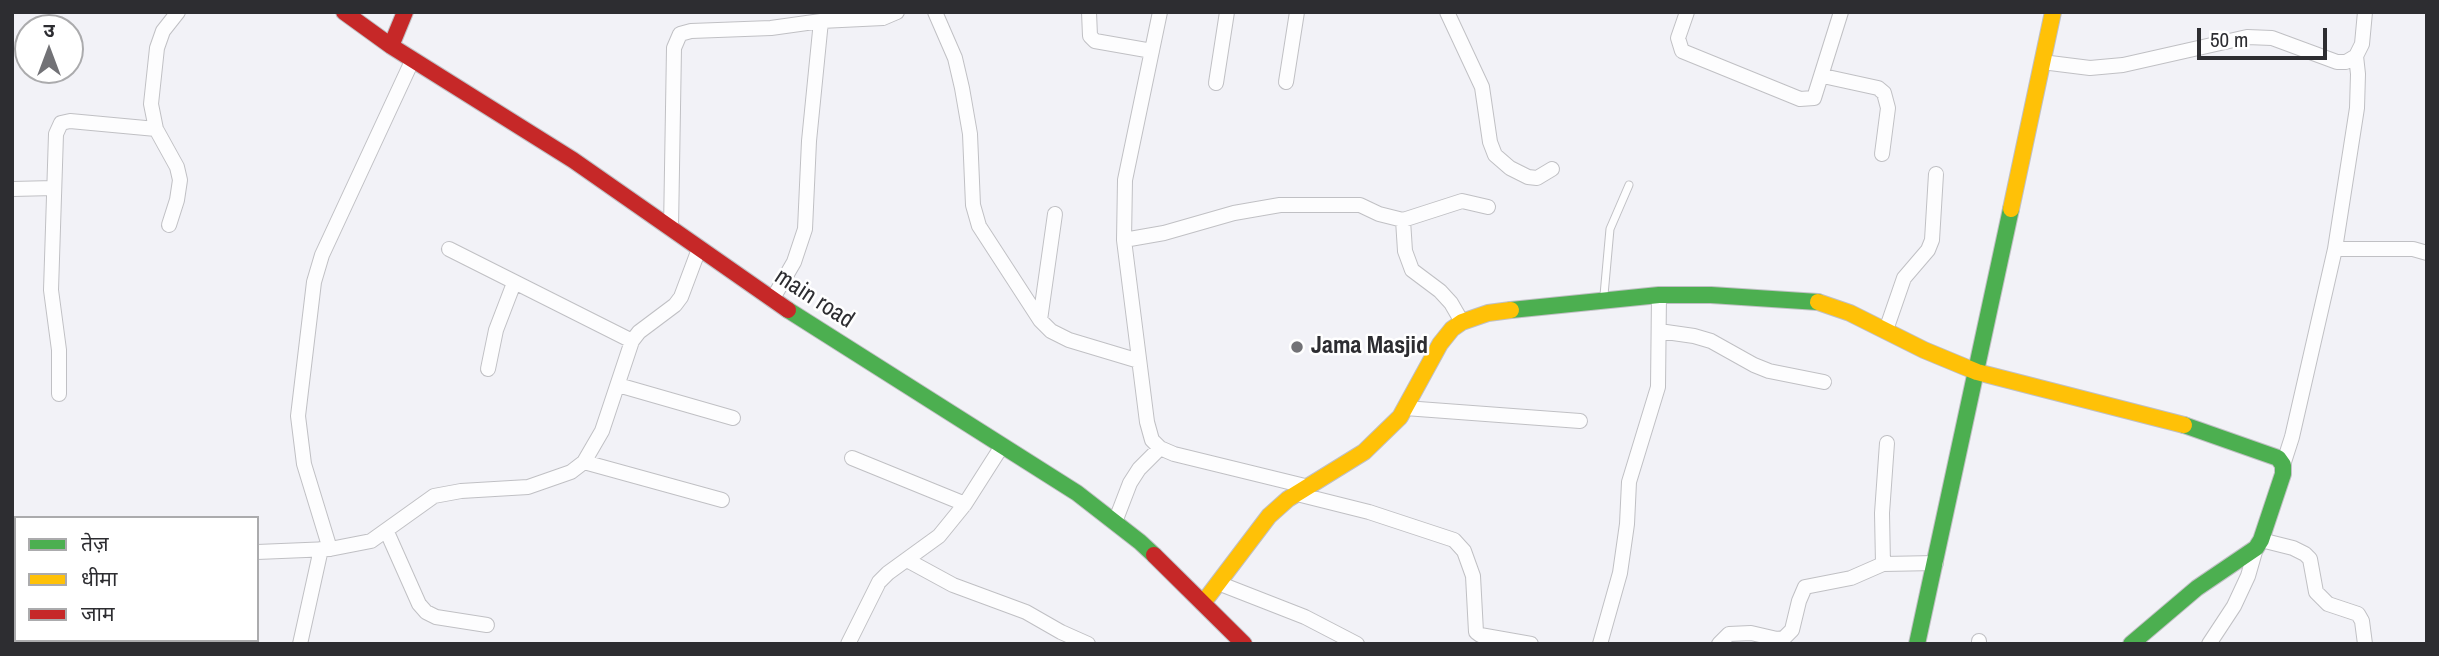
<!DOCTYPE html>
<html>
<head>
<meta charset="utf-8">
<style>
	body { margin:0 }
	#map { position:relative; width:2439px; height:656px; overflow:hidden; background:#f2f2f7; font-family:"Archivo Narrow","Noto Sans Devanagari",sans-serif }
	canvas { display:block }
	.frame { position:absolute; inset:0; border:14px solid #2d2d31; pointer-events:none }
	.legend { position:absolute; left:14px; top:516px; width:245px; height:126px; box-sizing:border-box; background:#fff; border:2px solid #ababad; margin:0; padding:9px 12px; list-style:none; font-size:21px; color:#2d2d31 }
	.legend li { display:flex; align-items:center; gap:14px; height:35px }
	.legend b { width:35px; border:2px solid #ababad }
	.north { position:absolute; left:14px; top:14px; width:70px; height:70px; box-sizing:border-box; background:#fff; border:2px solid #ababad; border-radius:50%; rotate:0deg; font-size:19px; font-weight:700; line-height:28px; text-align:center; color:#2d2d31 }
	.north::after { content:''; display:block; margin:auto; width:24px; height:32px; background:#727276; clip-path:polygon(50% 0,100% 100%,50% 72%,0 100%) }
	.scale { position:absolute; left:2197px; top:28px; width:130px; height:32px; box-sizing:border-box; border:4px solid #2d2d31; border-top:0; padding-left:9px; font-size:21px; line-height:24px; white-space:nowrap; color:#2d2d31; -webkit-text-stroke:5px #fff; paint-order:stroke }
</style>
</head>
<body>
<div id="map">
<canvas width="2439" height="656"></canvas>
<div class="frame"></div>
<ul class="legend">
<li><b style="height:9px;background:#4caf50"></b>तेज़</li>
<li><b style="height:9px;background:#ffc107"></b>धीमा</li>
<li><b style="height:9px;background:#c62828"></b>जाम</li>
</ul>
<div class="north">उ</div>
<div class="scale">50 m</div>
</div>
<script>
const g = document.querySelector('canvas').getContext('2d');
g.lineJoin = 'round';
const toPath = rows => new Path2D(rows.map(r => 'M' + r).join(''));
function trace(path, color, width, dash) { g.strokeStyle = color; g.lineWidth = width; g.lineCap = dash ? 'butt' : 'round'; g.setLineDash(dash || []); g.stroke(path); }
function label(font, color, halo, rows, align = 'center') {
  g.font = font + ' "Archivo Narrow",sans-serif'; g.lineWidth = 5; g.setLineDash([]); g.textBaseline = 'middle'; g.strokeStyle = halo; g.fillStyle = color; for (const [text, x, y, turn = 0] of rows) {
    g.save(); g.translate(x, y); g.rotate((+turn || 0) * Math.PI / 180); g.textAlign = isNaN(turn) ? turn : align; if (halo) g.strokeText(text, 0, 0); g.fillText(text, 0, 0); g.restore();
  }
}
const lane = toPath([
	[1604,295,1610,229,1629,185]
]);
const street = toPath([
	[935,12,955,58,962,88,970,134,973,205,979,226,1040,320,1051,331,1069,340,1139,361],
	[1089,12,1090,36,1095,41,1152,51],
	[1160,12,1125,180,1124,240,1147,422,1152,440,1160,448,1174,454,1309,487],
	[1447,12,1482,87,1490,142,1495,155,1510,168,1528,177,1537,178,1552,169],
	[1687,12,1678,38,1682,51,1800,99,1814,98,1841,12],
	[2042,62,2090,68,2123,65,2247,37,2272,38,2337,62,2346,62,2356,56,2362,44,2365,12],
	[1823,76,1878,88,1884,93,1888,108,1882,154],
	[1286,82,1297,12],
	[1216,83,1227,12],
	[12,189,54,188],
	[1403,220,1462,201,1488,207],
	[169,225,177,200,180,180,177,167,156,129,151,104,157,48,163,31,178,12],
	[671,229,674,48,680,34,691,31,771,28,821,21,883,18,897,12],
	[1124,240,1164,233,1234,213,1280,205,1360,205,1379,214,1403,220,1405,251,1412,270,1440,291,1451,303,1462,322],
	[449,249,632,341],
	[2335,249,2413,249,2427,253],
	[772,300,794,262,805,229,809,141,821,21],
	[1040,320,1055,214],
	[1886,330,1904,278,1928,250,1932,240,1936,174],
	[1659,331,1694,336,1711,341,1754,365,1769,371,1824,382],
	[488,369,496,330,514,283],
	[618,385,733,418],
	[59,394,59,350,51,290,56,134,61,123,70,121,156,129],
	[1405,408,1580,421],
	[852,458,965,504],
	[584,462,722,500],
	[2283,465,2292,437,2335,249,2357,108,2358,74,2356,56],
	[1297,494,1369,512,1454,540,1464,551,1473,576,1476,632,1480,635,1531,644],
	[1115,522,1130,483,1139,469,1160,448],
	[12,531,16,533],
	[387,532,419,604,426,612,436,617,487,625],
	[2261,540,2293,548,2305,554,2310,559,2316,592,2328,604,2358,614,2362,621,2365,644],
	[330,549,304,464,298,416,314,282,322,255,413,59],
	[257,552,330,549,371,541,434,496,461,491,528,487,571,472,584,462,602,431,632,341,639,332,675,305,681,297,699,249],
	[907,560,953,585,1026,612,1061,632,1088,644],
	[1883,564,1882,513,1887,443],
	[1218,583,1305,617,1357,644],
	[187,644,188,640],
	[300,644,321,549],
	[848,644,879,582,888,573,939,536,965,504,1002,446],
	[1600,644,1620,573,1627,524,1629,482,1658,387,1659,295],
	[1719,644,1729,634,1751,633,1777,639,1784,638,1792,630,1799,601,1805,587,1851,578,1883,564,1936,563],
	[1979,644,1979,641],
	[2209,644,2234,606,2248,576,2256,548]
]);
const fast = toPath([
	[788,310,1077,493,1140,542,1154,555],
	[1511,310,1659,295,1711,295,1818,302],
	[1917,644,2011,209],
	[2131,644,2197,588,2256,548,2261,540,2283,474,2283,465,2278,458,2184,425]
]);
const slow = toPath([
	[2011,209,2053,12],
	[1818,302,1850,313,1924,350,1977,372,2184,425],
	[1203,603,1269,516,1288,499,1364,452,1400,417,1440,344,1452,329,1462,322,1488,313,1511,310]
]);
const jam = toPath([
	[344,12,391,46,573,160,788,310],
	[391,46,405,12],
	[1154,555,1244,644]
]);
const markers = [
	[1297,347,7,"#727276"]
];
const streetNames = [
	["main road",814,299,33]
];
const poiNames = [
	["Jama Masjid",1311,347]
];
trace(lane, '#c0c0c4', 9);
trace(street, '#c0c0c4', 16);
trace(fast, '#c0c0c4', 18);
trace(slow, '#c0c0c4', 18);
trace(jam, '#c0c0c4', 18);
trace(lane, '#fdfdfe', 7);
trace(street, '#fdfdfe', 14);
trace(fast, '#4caf50', 16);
trace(slow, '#ffc107', 16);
trace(jam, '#c62828', 16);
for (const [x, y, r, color] of markers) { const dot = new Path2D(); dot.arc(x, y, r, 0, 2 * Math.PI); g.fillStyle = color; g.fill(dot); trace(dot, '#fff', 2.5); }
label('24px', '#2d2d31', '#fff', streetNames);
label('bold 24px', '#2d2d31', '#fff', poiNames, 'left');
</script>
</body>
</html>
